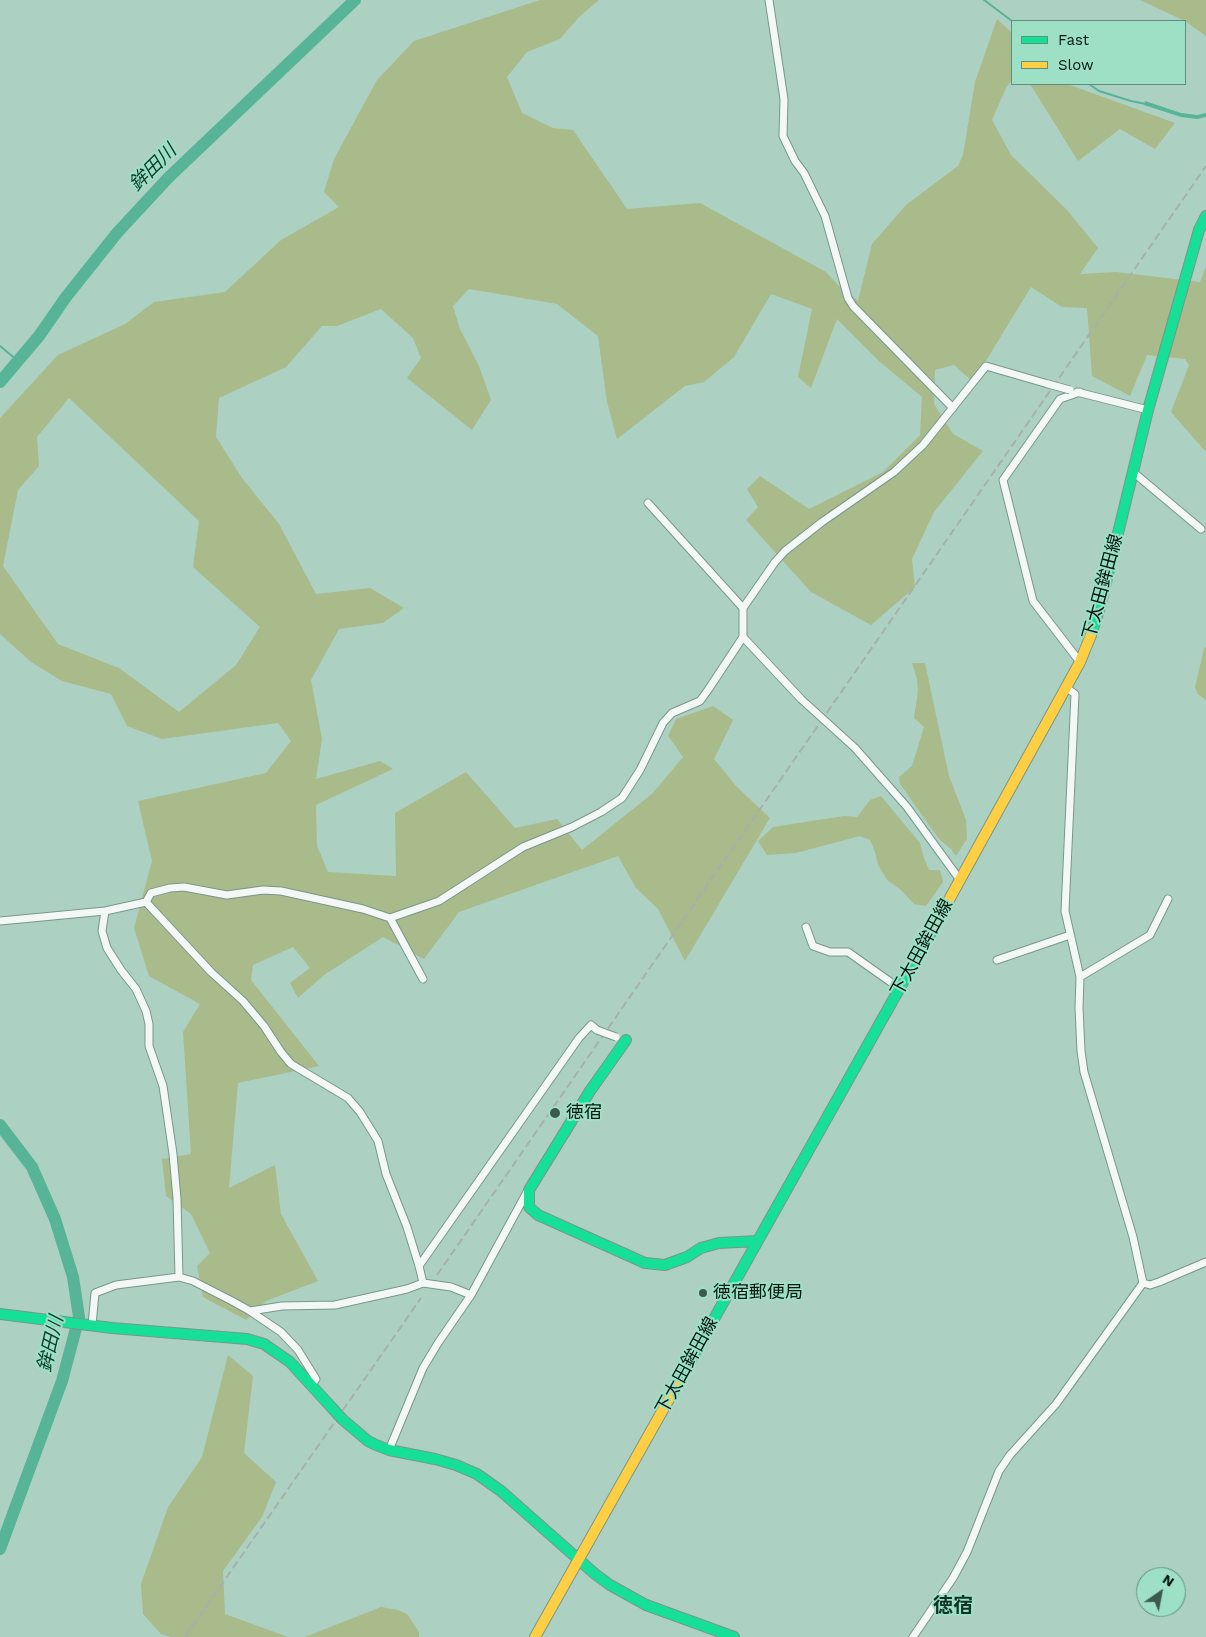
<!DOCTYPE html>
<html>
<head>
<meta charset="utf-8">
<style>
	body { margin:0 }
	#map { position:relative; width:1206px; height:1637px; overflow:hidden; background:#acd1c2; font-family:"Work Sans",sans-serif }
	canvas { display:block }
	.legend { position:absolute; left:1011px; top:20px; width:175px; height:65px; box-sizing:border-box; background:#9de0c6; border:1px solid #5e907d; margin:0; padding:6px 9px; list-style:none; font-size:15px; color:#00180f }
	.legend li { display:flex; align-items:center; gap:10px; height:25px }
	.legend b { width:25px; border:1px solid #5e907d }
	.north { position:absolute; left:1136px; top:1567px; width:50px; height:50px; box-sizing:border-box; background:#9de0c6; border:1px solid #5e907d; border-radius:50%; rotate:33deg; font-size:14px; font-weight:700; line-height:20px; text-align:center; color:#00180f }
	.north::after { content:''; display:block; margin:auto; width:18px; height:22px; background:#3c594e; clip-path:polygon(50% 0,100% 100%,50% 72%,0 100%) }
</style>
</head>
<body>
<div id="map">
<canvas width="1206" height="1637"></canvas>
<ul class="legend">
<li><b style="height:6px;background:#16e098"></b>Fast</li>
<li><b style="height:6px;background:#ffcf43"></b>Slow</li>
</ul>
<div class="north">N</div>
</div>
<script>
const g = document.querySelector('canvas').getContext('2d');
g.lineJoin = 'round';
function fillPath(path, color) { g.fillStyle = color; g.fill(path, 'evenodd'); }
const toPath = rows => new Path2D(rows.map(r => 'M' + r).join(''));
function trace(path, color, width, dash) { g.strokeStyle = color; g.lineWidth = width; g.lineCap = dash ? 'butt' : 'round'; g.setLineDash(dash || []); g.stroke(path); }
function label(font, color, halo, rows, align = 'center') {
  g.font = font + ' "Work Sans","Noto Sans JP",sans-serif'; g.lineWidth = 4; g.setLineDash([]); g.textBaseline = 'middle'; g.strokeStyle = halo; g.fillStyle = color; for (const [text, x, y, turn = 0] of rows) {
    g.save(); g.translate(x, y); g.rotate((+turn || 0) * Math.PI / 180); g.textAlign = isNaN(turn) ? turn : align; if (halo) g.strokeText(text, 0, 0); g.fillText(text, 0, 0); g.restore();
  }
}
const green = toPath([
	[540,0,599,0,579,17,560,39,527,52,507,77,522,113,553,128,573,130,627,209,700,203,826,272,838,285,858,301,872,244,906,205,958,166,963,155,975,82,997,19,1012,33,1012,80,1006,88,992,120,1011,155,1067,210,1098,248,1080,274,1116,272,1200,282,1206,266,1206,450,1205,451,1171,412,1189,365,1185,359,1147,355,1130,396,1092,376,1087,308,1062,307,1031,287,973,382,954,365,935,370,934,404,953,434,983,451,934,512,912,559,915,587,871,625,811,592,746,520,758,507,747,489,760,476,809,509,883,472,920,435,922,397,879,361,837,319,811,388,798,377,812,309,771,294,734,357,704,382,685,386,617,439,607,402,598,336,557,304,469,289,453,306,460,329,479,366,491,400,472,430,407,378,421,358,413,338,381,309,337,326,322,326,286,367,219,398,216,437,242,478,279,524,316,594,370,588,404,608,383,623,339,629,311,680,322,739,316,779,380,761,393,769,316,805,317,846,328,872,396,876,395,813,466,772,515,828,557,819,582,850,653,793,683,757,668,736,676,719,713,706,733,720,714,759,736,786,770,818,685,961,658,909,636,888,618,856,459,912,424,959,383,937,324,975,298,998,290,983,310,968,293,947,253,965,251,980,319,1066,238,1083,229,1188,275,1165,281,1214,318,1281,266,1301,246,1320,203,1297,197,1266,210,1253,191,1214,166,1196,162,1159,191,1154,183,1032,200,1004,149,976,134,928,152,861,138,801,266,773,291,741,278,723,162,739,127,726,111,694,62,681,31,662,0,634,0,418,58,355,125,324,154,302,225,292,281,240,339,207,324,192,334,159,377,80,414,41],
	[69,398,199,521,193,567,260,627,236,665,179,712,119,668,58,644,3,566,18,490,39,466,37,437],
	[1140,0,1206,0,1206,36,1185,21],
	[1030,84,1067,84,1175,123,1155,149,1120,129,1078,161],
	[1206,647,1206,700,1198,694,1195,687,1204,649],
	[912,663,925,663,949,776,966,820,967,839,956,856,951,849,940,840,934,832,900,784,899,777,912,766,924,727,914,718,918,691,917,679],
	[881,796,920,843,924,858,929,870,940,870,943,882,926,906,914,904,901,890,887,880,878,865,875,852,870,840,860,836,796,853,767,855,758,841,773,827,844,816,857,817,870,800],
	[228,1355,253,1376,244,1453,276,1482,262,1517,223,1571,225,1614,288,1637,171,1637,161,1634,143,1614,141,1584,168,1507,202,1457],
	[381,1607,398,1610,407,1614,419,1632,419,1637,305,1637]
]);
const water = toPath([
	[1145,101,1181,113,1197,115,1206,113,1206,117,1197,119,1181,117,1144,105]
]);
const stream = toPath([
	[984,0,1012,21],
	[1089,84,1099,91,1131,101,1146,104],
	[0,346,18,361]
]);
const river = toPath([
	[0,382,39,336,66,297,117,233,168,178,355,0],
	[0,1125,32,1167,55,1219,73,1277,79,1317,62,1381,0,1549]
]);
const street = toPath([
	[769,0,784,99,783,136,795,161,804,173,825,216,848,298,853,306,953,408],
	[1077,392,1148,410],
	[1080,392,1060,399,1003,480,1033,601,1080,662],
	[1133,472,1201,529],
	[648,503,743,608],
	[743,637,801,699],
	[855,748,907,807,960,880],
	[146,902,211,972,243,1001,264,1026,281,1052,291,1064,348,1098,360,1112,378,1141,386,1174,407,1227,419,1266,423,1283],
	[105,911,102,931,107,948,121,970,136,989,146,1011,149,1024,149,1046,163,1086,173,1154,177,1199,179,1277],
	[390,918,423,979],
	[0,921,105,911,146,902,151,893,170,888,184,887,227,895,263,890,281,891,363,909,390,918,439,901,523,847,572,827,601,812,622,798,640,770,663,723,672,713,700,701,708,690,743,637,743,608,775,562,785,551,822,522,894,472,923,445,986,366,1048,384],
	[806,927,813,946,830,952,848,952,899,988],
	[997,960,1070,935],
	[1080,977,1150,935,1168,899],
	[419,1266,579,1038,591,1025,597,1030],
	[1143,1283,1150,1285,1159,1282,1206,1262],
	[250,1311,282,1306,335,1305,407,1289,423,1283,451,1287,471,1295],
	[92,1325,95,1293,116,1285,179,1277,193,1281,232,1301,250,1311,281,1332,298,1350,316,1379,311,1387],
	[389,1450,423,1368,438,1343,471,1295,527,1192],
	[913,1637,953,1578,967,1552,999,1471,1010,1455,1056,1404,1143,1283,1133,1237,1084,1072,1081,1051,1079,1008,1080,977,1065,911,1075,694,1067,688]
]);
const fast = toPath([
	[1091,635,1100,607,1148,410,1199,230,1206,216],
	[626,1040,590,1091,529,1190,529,1207,538,1215,645,1263,665,1265,687,1257,701,1248,719,1243,757,1241],
	[0,1314,112,1328,247,1339,264,1344,290,1362,333,1409],
	[678,1383,934,927],
	[342,1419,368,1441,376,1445,389,1450,435,1459,456,1465,477,1474,501,1491,595,1574,610,1585,646,1605,734,1637]
]);
const slow = toPath([
	[934,927,1080,662,1091,635],
	[535,1637,678,1383]
]);
const rail = toPath([
	[437,1275,1206,166],
	[185,1637,421,1298]
]);
const streetBridge = toPath([
	[1048,384,1070,390],
	[801,699,855,748],
	[597,1030,616,1037]
]);
const fastBridge = toPath([
	[333,1409,342,1419]
]);
const markers = [
	[555,1113,6,"#3c594e"],
	[703,1293,5,"#3c594e"]
];
const streetNames = [
	["下太田鉾田線",1103,587,-75],
	["下太田鉾田線",922,948,-61],
	["下太田鉾田線",687,1366,-61]
];
const poiNames = [
	["徳宿",566,1113],
	["徳宿郵便局",713,1293]
];
const waterNames = [
	["鉾田川",153,168,-45],
	["鉾田川",51,1344,-77]
];
const quarterNames = [
	["徳宿",953,1606]
];
fillPath(green, '#a9ba8b');
fillPath(water, '#57b497');
trace(stream, '#57b497', 2);
trace(river, '#57b497', 12);
trace(street, '#79978b', 9);
trace(fast, '#79978b', 12);
trace(slow, '#79978b', 12);
trace(street, '#f3f8f6', 7);
trace(fast, '#16e098', 10);
trace(slow, '#ffcf43', 10);
trace(rail, '#a7b0ac', 2, [8, 4]);
trace(streetBridge, '#79978b', 9, []);
trace(fastBridge, '#79978b', 12, []);
trace(streetBridge, '#f3f8f6', 7);
trace(fastBridge, '#16e098', 10);
for (const [x, y, r, color] of markers) { const dot = new Path2D(); dot.arc(x, y, r, 0, 2 * Math.PI); g.fillStyle = color; g.fill(dot); trace(dot, '#9de0c6', 2); }
label('18px', '#00180f', '#9de0c6', streetNames);
label('18px', '#00180f', '#9de0c6', poiNames, 'left');
label('italic 19px', '#0b3d2e', '#9de0c6', waterNames);
label('bold 20px', '#103327', '#9de0c6', quarterNames);
</script>
</body>
</html>
